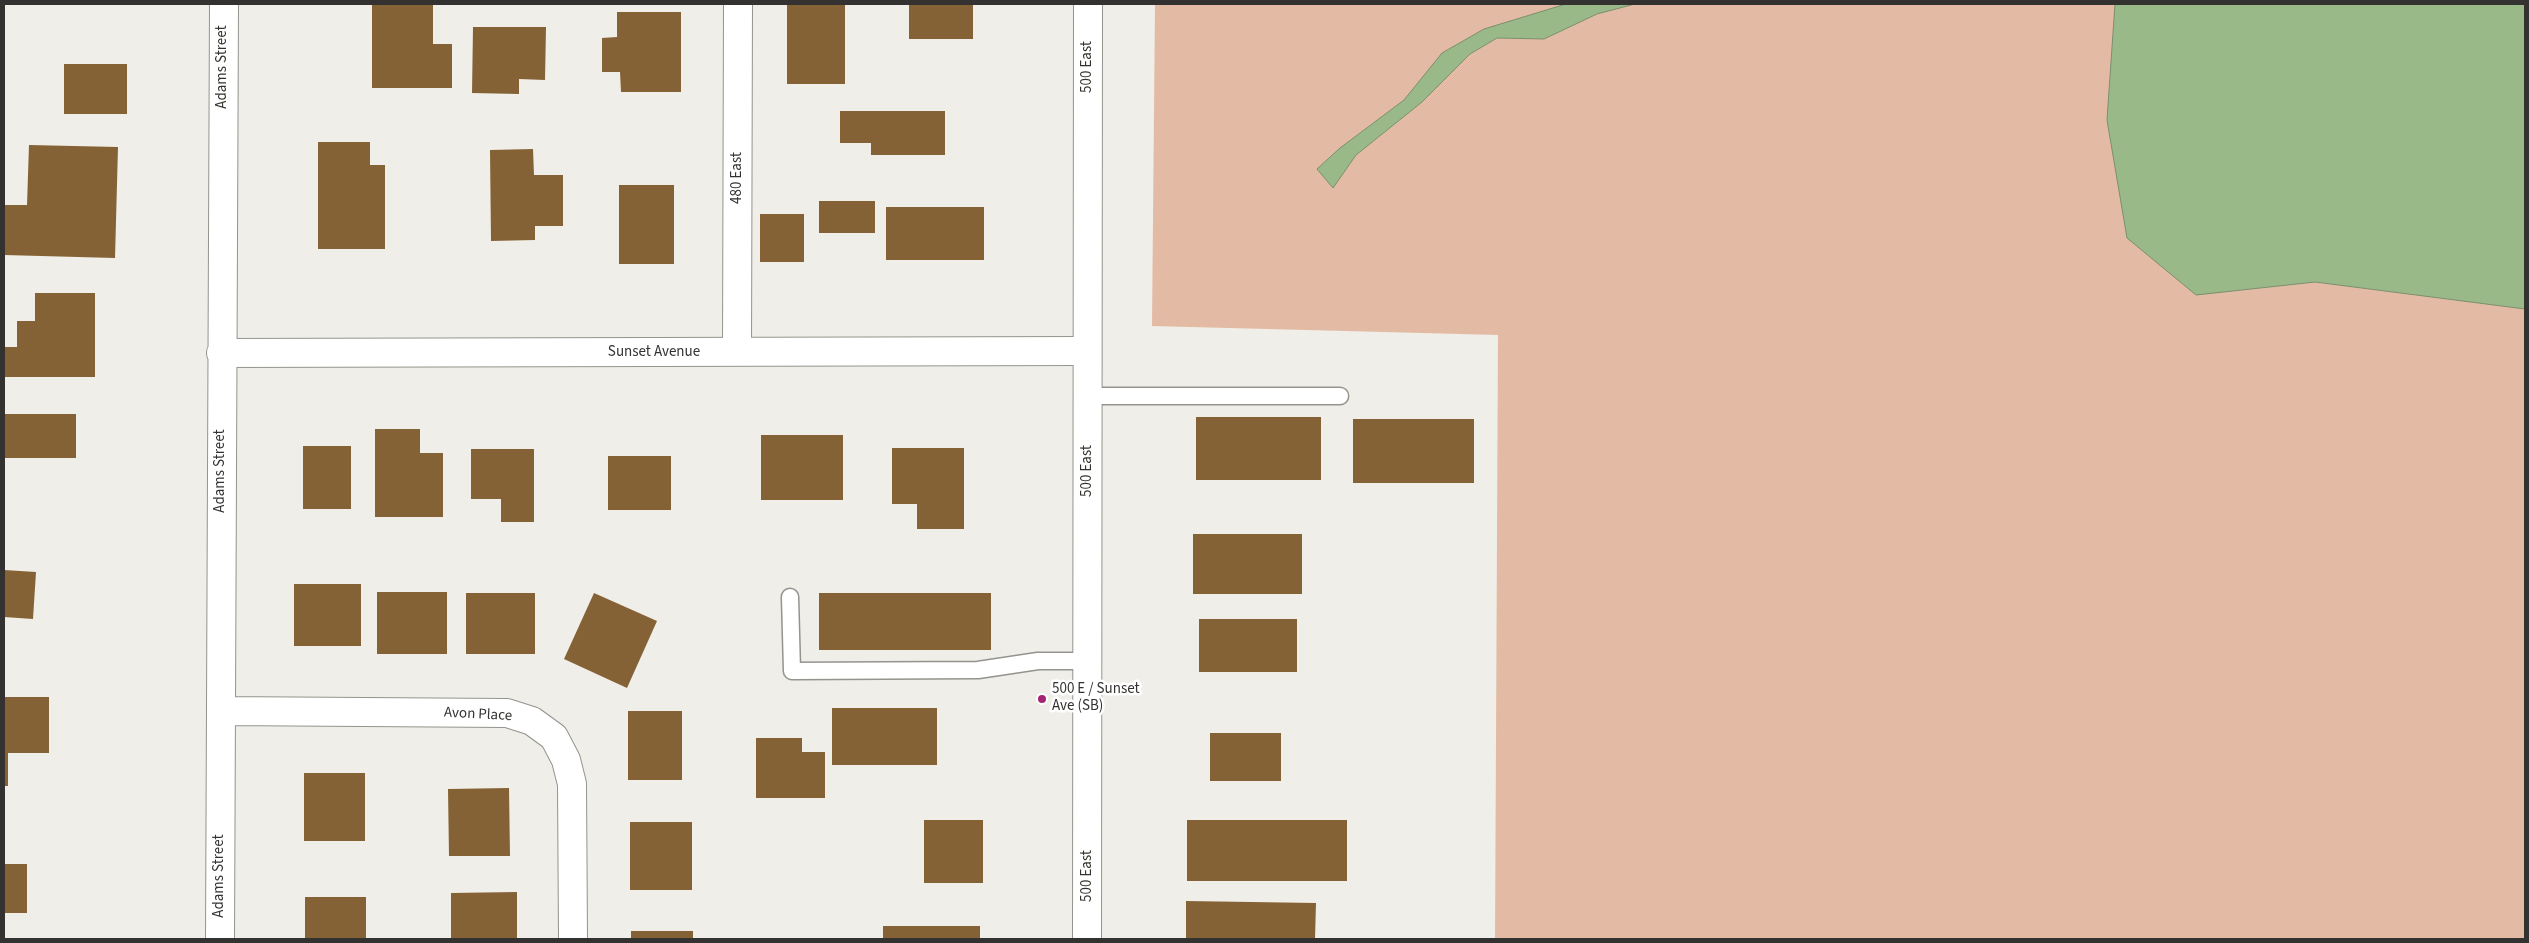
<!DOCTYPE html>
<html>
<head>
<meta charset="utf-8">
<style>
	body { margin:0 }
	#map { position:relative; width:2529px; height:943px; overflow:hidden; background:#f0eee8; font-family:"Source Sans 3",sans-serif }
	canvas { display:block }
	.frame { position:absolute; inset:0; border:5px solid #333230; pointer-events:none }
</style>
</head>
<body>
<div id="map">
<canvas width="2529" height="943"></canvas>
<div class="frame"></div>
</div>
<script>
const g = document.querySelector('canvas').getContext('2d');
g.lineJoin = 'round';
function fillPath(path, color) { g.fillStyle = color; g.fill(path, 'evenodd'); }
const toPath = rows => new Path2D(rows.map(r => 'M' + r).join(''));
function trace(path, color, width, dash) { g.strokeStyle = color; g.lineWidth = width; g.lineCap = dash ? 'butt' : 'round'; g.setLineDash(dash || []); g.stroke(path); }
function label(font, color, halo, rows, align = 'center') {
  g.font = font + ' "Source Sans 3",sans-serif'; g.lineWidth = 5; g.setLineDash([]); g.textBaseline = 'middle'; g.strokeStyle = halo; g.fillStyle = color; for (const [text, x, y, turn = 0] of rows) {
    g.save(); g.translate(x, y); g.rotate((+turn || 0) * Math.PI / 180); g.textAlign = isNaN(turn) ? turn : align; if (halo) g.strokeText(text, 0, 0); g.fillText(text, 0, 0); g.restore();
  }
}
const green = toPath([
	[1155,4,2525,4,2525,939,1495,939,1498,335,1152,326]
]);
const water = toPath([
	[1566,4,1635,4,1597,14,1544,39,1497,38,1470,54,1422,102,1356,155,1333,188,1317,169,1340,148,1404,100,1442,53,1484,29,1566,4],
	[2115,4,2525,4,2525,309,2315,282,2196,295,2127,238,2107,120,2115,4]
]);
const building = toPath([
	[372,4,433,4,433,44,452,44,452,88,372,88],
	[787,4,845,4,845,84,787,84],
	[909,4,973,4,973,39,909,39],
	[617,12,681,12,681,92,621,92,620,72,602,72,602,38,617,37],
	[473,27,546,27,545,80,519,79,519,94,472,93],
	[64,64,127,64,127,114,64,114],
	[840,111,945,111,945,155,871,155,871,143,840,143],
	[318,142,370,142,370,165,385,165,385,249,318,249],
	[29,145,118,147,115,258,4,255,4,205,27,205],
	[533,149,534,175,563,175,563,226,535,226,535,240,491,241,490,150],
	[619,185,674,185,674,264,619,264],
	[819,201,875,201,875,233,819,233],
	[886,207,984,207,984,260,886,260],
	[760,214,804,214,804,262,760,262],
	[35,293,95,293,95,377,4,377,4,347,17,347,17,321,35,321],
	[4,414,76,414,76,458,4,458],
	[1196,417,1321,417,1321,480,1196,480],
	[1353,419,1474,419,1474,483,1353,483],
	[375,429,420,429,420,453,443,453,443,517,375,517],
	[761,435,843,435,843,500,761,500],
	[303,446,351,446,351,509,303,509],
	[892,448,964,448,964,529,917,529,917,504,892,504],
	[471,449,534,449,534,522,501,522,501,499,471,499],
	[608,456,671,456,671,510,608,510],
	[1193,534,1302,534,1302,594,1193,594],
	[4,570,36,572,33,619,4,617],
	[294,584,361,584,361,646,294,646],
	[377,592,447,592,447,654,377,654],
	[466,593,535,593,535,654,466,654],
	[594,593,657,621,627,688,564,659],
	[819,593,991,593,991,650,819,650],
	[1199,619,1297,619,1297,672,1199,672],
	[4,697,49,697,49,753,8,753,8,786,4,786],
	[832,708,937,708,937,765,832,765],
	[628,711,682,711,682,780,628,780],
	[1210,733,1281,733,1281,781,1210,781],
	[756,738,802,738,802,752,825,752,825,798,756,798],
	[304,773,365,773,365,841,304,841],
	[509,788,510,856,449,856,448,789],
	[924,820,983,820,983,883,924,883],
	[1187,820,1347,820,1347,881,1187,881],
	[630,822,692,822,692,890,630,890],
	[4,864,27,864,27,913,4,913],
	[517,892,517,939,451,939,451,893],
	[305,897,366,897,366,939,305,939],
	[1186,901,1316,903,1315,939,1186,939],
	[883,926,980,926,980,939,883,939],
	[631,931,693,931,693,939,631,939]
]);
const service = toPath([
	[1088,396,1340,396],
	[790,597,792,671,978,670,1038,661,1088,661]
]);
const minor = toPath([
	[737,352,738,4],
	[221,353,1087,351],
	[221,711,507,713,532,721,554,737,566,760,572,784,573,939],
	[220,939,224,4]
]);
const tertiary = toPath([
	[1087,939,1088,4]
]);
const markers = [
	[1042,699,5,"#a42473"]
];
const streetNames = [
	["Adams Street",223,67,-90],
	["500 East",1088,67,-90],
	["480 East",738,178,-90],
	["Sunset Avenue",654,353],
	["Adams Street",221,471,-90],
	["500 East",1088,471,-90],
	["Avon Place",478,715,3],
	["Adams Street",220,876,-90],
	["500 East",1088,876,-90]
];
const poiNames = [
	["500 E / Sunset",1052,690],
	["Ave (SB)",1052,707]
];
fillPath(green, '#e3bba5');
fillPath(water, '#9ab988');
trace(water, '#7b906e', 1);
fillPath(building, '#856235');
trace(service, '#94938d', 19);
trace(minor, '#94938d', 30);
trace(tertiary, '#94938d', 30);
trace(service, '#fff', 16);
trace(minor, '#fff', 28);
trace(tertiary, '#fff', 28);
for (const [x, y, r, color] of markers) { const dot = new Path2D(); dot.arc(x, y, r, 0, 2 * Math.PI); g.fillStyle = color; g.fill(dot); trace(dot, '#fff', 2); }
label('15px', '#333230', '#fff', streetNames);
label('15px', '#333230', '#fff', poiNames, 'left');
</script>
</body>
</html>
